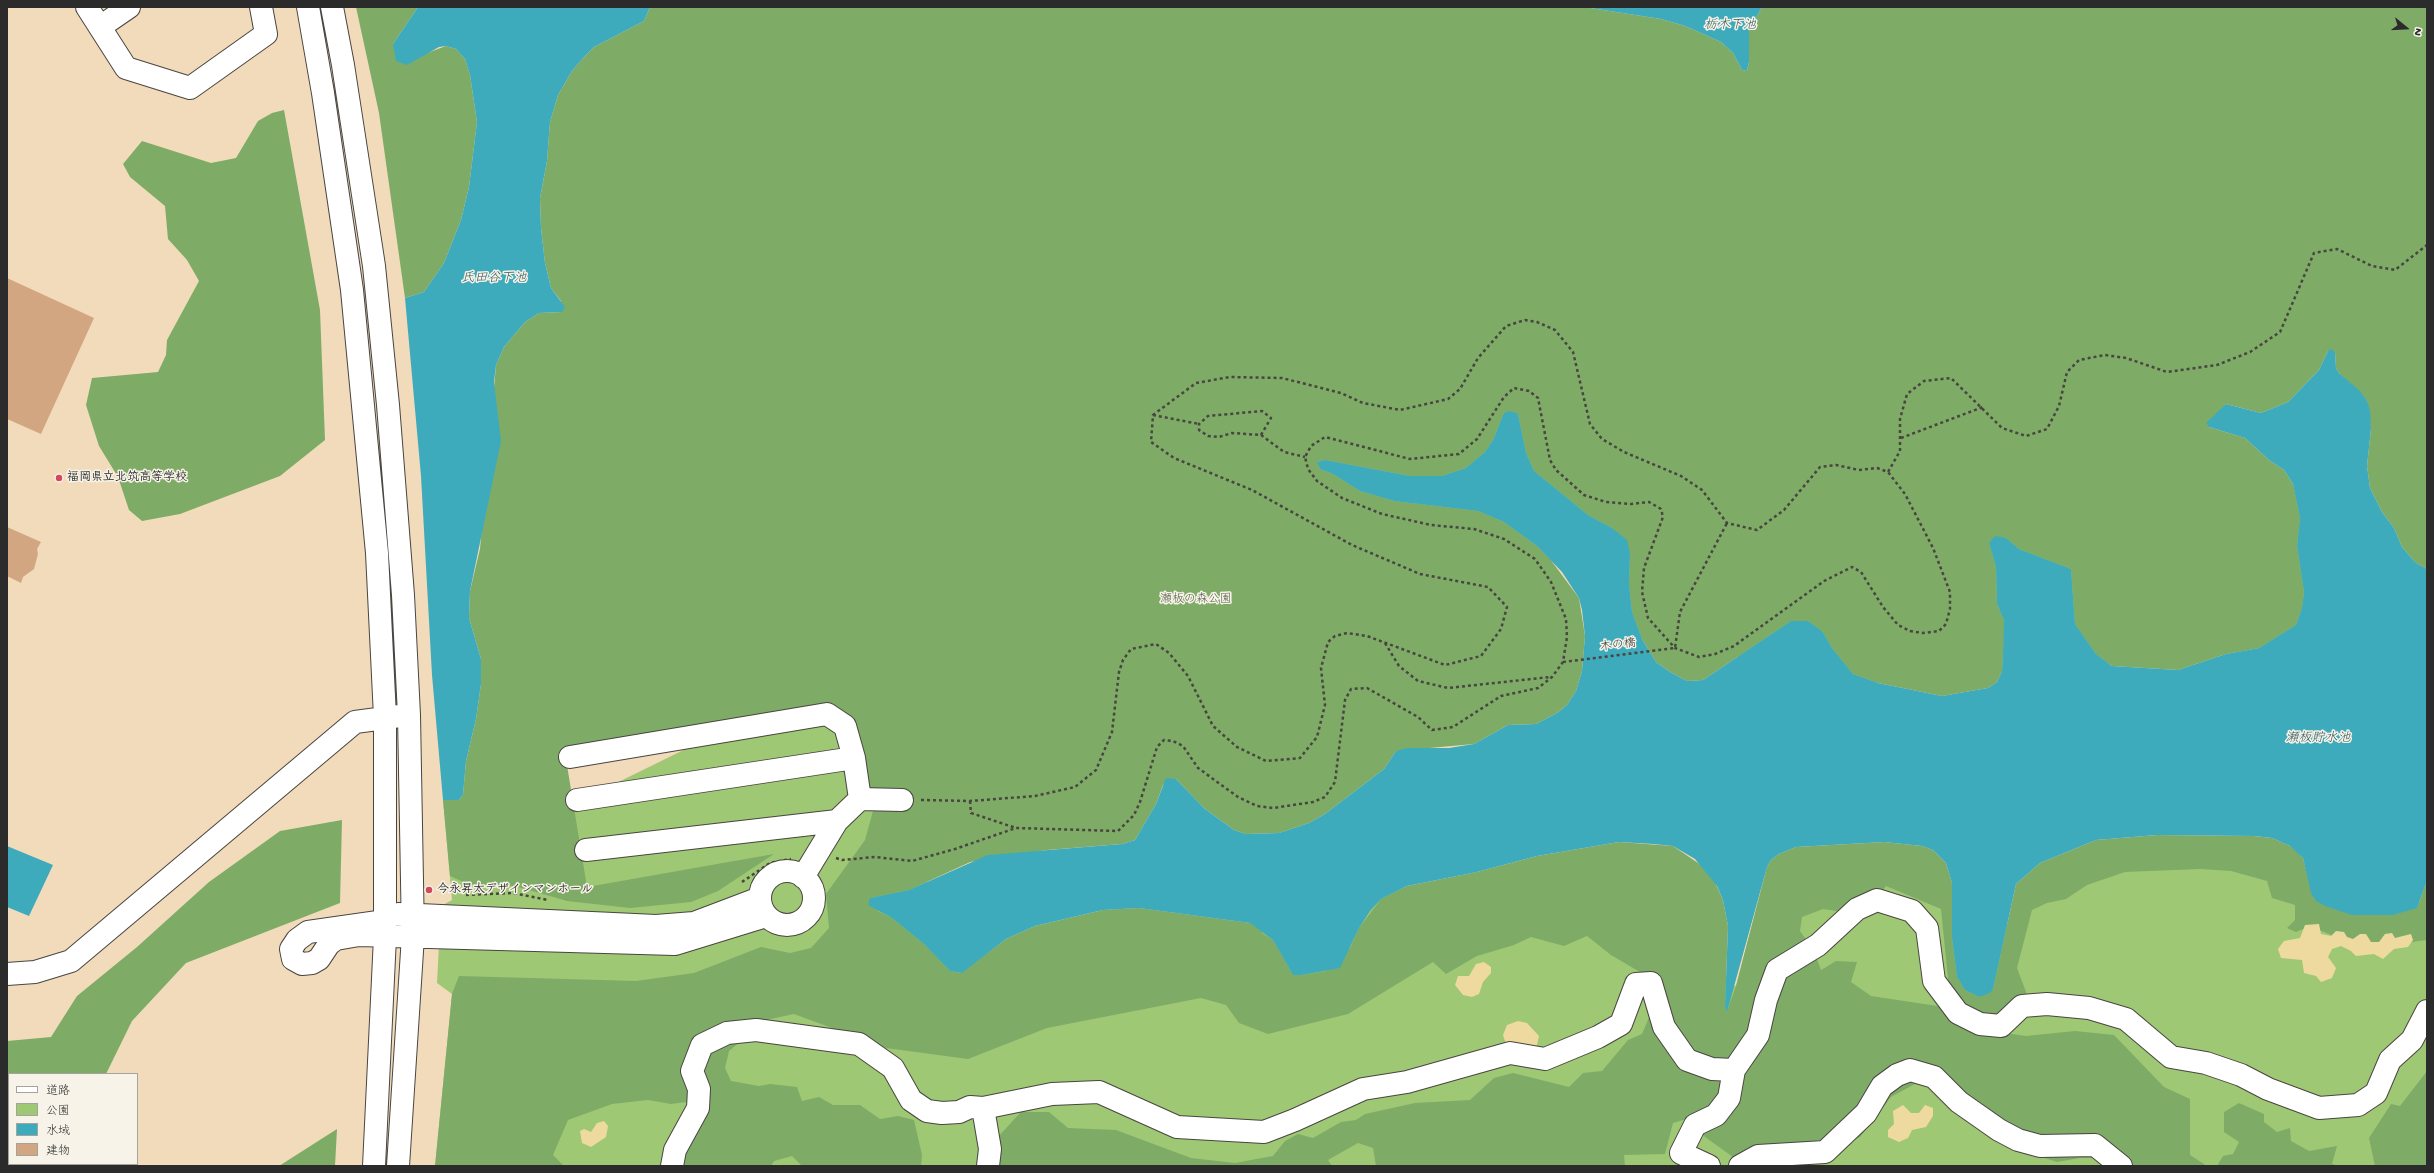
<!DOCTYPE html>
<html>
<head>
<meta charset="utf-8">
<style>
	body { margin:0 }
	#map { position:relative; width:2434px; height:1173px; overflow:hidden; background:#f2dbbb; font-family:"Gochi Hand","Klee One",sans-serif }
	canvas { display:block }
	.frame { position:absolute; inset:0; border:8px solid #2b2b2b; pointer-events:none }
	.legend { position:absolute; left:8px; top:1073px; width:130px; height:92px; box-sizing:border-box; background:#f7f3e8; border:1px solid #a5a39c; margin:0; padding:5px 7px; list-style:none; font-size:12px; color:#2b2b2b }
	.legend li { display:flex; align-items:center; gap:8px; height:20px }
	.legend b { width:20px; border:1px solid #a5a39c }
	.north { position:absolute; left:2386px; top:8px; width:40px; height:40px; -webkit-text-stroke:3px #f7f3e8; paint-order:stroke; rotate:108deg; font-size:11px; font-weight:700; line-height:16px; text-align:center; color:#2b2b2b }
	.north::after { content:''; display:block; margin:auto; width:14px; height:18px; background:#2b2b2b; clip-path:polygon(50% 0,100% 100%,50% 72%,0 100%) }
</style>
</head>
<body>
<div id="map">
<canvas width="2434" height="1173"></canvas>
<div class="frame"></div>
<ul class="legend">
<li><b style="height:5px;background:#fff"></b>道路</li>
<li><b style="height:11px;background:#9ec874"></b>公園</li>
<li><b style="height:11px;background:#3eabbd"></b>水域</li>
<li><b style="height:11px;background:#d3a682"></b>建物</li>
</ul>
<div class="north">N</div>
</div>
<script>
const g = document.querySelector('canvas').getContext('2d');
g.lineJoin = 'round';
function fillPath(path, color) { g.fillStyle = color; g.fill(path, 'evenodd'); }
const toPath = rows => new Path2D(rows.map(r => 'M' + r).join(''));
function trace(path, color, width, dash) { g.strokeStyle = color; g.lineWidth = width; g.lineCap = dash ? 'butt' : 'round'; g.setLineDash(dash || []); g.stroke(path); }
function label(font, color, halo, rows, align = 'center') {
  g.font = font + ' "Gochi Hand","Klee One",sans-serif'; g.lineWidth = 3; g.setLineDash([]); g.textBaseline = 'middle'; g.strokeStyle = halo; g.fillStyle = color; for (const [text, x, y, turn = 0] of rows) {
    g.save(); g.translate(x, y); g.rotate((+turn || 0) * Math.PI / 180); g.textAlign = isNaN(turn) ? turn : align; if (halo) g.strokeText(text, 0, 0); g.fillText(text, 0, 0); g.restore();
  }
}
const green = toPath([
	[1966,281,2427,569,2416,563,2259,648,2226,654,1878,683,1642,639,1537,546,1550,559,970,862,926,882,990,954,1103,910,1139,908,1250,923,1477,872,1736,986,1767,867,1796,847,2008,924,2096,840,2420,902,2427,881,2427,1166,435,1166,452,994,437,983,441,906,452,900,443,800,592,795,708,738,1152,391]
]);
const forest = toPath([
	[356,7,418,7,393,44,427,53,446,46,456,49,465,59,470,75,477,122,469,187,461,220,444,263,424,292,405,298,379,113],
	[650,7,1584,7,1661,19,1685,26,1721,42,1733,53,1742,70,1747,71,1749,62,1749,31,1762,7,2427,7,2427,569,2416,563,2402,547,2394,528,2382,512,2370,488,2367,466,2371,429,2366,399,2339,373,2336,368,2335,352,2328,351,2319,370,2288,402,2261,413,2226,404,2209,427,2245,438,2269,460,2284,470,2293,484,2300,518,2297,546,2304,592,2302,608,2296,625,2259,648,2226,654,2178,670,2112,666,2096,654,2075,624,2071,569,2019,549,2006,538,1989,543,1996,567,1997,604,2004,620,2004,634,2002,671,1997,682,1988,688,1942,696,1878,683,1853,674,1832,648,1822,631,1808,621,1791,621,1703,680,1687,681,1670,672,1656,662,1642,639,1632,612,1629,584,1630,554,1612,528,1588,515,1534,471,1526,453,1518,414,1504,413,1493,440,1485,452,1466,468,1442,476,1410,476,1325,460,1317,462,1320,469,1333,474,1360,491,1394,501,1478,511,1504,522,1537,546,1550,559,1579,598,1585,636,1582,671,1576,691,1567,705,1557,713,1536,724,1508,725,1474,744,1396,751,1384,769,1325,814,1309,823,1279,833,1246,834,1234,830,1205,809,1176,779,1163,785,1156,804,1135,840,1122,844,1047,850,970,862,909,890,870,898,878,911,892,918,924,944,950,971,961,973,1006,939,1035,926,1103,910,1139,908,1250,923,1263,931,1262,933,1273,940,1293,975,1302,975,1326,971,1350,948,1359,928,1381,899,1407,886,1477,872,1537,856,1619,842,1673,846,1701,865,1714,880,1723,900,1728,926,1725,1006,1727,1011,1736,986,1767,867,1771,860,1779,854,1796,847,1884,842,1922,846,1933,850,1946,863,1952,883,1952,938,1957,977,1965,990,1979,997,1993,989,2016,884,2040,863,2096,840,2157,835,2254,836,2272,838,2290,846,2297,851,2303,858,2309,881,2417,908,2427,881,2427,940,2388,945,2343,940,2310,926,2296,932,2287,928,2295,920,2295,905,2272,898,2267,881,2231,871,2200,869,2125,872,2087,885,2066,899,2047,903,2032,910,2017,968,2028,997,1998,1032,2026,1036,2075,1031,2114,1035,2164,1087,2190,1099,2190,1155,2207,1166,2118,1166,2108,1158,2080,1158,2057,1162,2017,1149,1922,1080,1891,1097,1860,1137,1828,1153,1744,1165,1701,1134,1690,1118,1673,1123,1665,1154,1624,1155,1625,1166,1376,1166,1373,1148,1358,1143,1328,1160,1332,1166,996,1166,998,1137,1021,1112,1049,1112,1068,1128,1116,1130,1191,1158,1235,1163,1273,1156,1285,1141,1298,1134,1313,1138,1341,1122,1356,1120,1365,1114,1415,1103,1470,1100,1494,1078,1513,1073,1569,1087,1583,1073,1602,1071,1628,1040,1642,1034,1661,989,1640,972,1611,955,1587,936,1564,946,1531,937,1514,945,1477,956,1446,974,1433,962,1348,1014,1268,1034,1239,1023,1226,1005,1201,998,1047,1028,968,1059,886,1048,794,1014,766,1020,729,1051,725,1068,731,1081,759,1086,770,1084,797,1087,802,1101,819,1097,833,1105,860,1105,880,1119,898,1116,914,1120,922,1155,921,1166,802,1166,792,1156,774,1161,771,1166,677,1166,708,1105,687,1102,671,1104,648,1100,612,1104,568,1120,553,1155,564,1166,435,1166,452,994,459,976,636,981,694,973,761,947,790,953,811,948,829,928,826,894,865,840,873,811,857,725,832,706,564,747,587,887,774,854,718,891,691,902,630,908,567,901,515,886,468,884,450,876,443,800,459,800,463,795,466,761,476,719,481,684,481,659,469,618,470,591,480,549,496,365,504,347,525,322,539,313,562,312,561,301,551,288,545,263,541,228,540,198,547,161,550,122,558,95,572,71,584,57,594,47,644,21],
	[1886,886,1941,909,1951,1008,1871,996,1851,982,1857,962,1836,961,1821,970,1814,951,1800,931,1802,917,1823,909,1864,915],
	[284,110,320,310,325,440,280,476,180,514,142,521,129,510,118,477,99,446,86,405,92,378,158,372,166,355,167,340,199,281,187,260,168,239,165,206,130,177,123,164,142,141,211,163,236,158,258,121,272,113],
	[342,820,340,903,186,963,132,1021,106,1074,9,1074,9,1113,7,1112,7,1041,51,1037,77,996,137,947,209,882,280,831],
	[2427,1071,2427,1166,2375,1166,2369,1138,2391,1104,2400,1106],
	[2239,1103,2264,1114,2264,1122,2277,1132,2290,1128,2291,1141,2309,1151,2337,1146,2332,1164,2340,1166,2217,1166,2223,1156,2233,1154,2239,1142,2224,1132,2224,1112],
	[337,1129,335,1166,279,1166]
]);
const sand = toPath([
	[2319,924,2321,934,2331,936,2336,931,2344,932,2347,937,2353,939,2360,934,2366,934,2371,942,2379,942,2385,934,2392,933,2395,938,2411,934,2413,940,2408,947,2394,949,2383,959,2374,954,2356,956,2351,951,2341,946,2332,949,2328,957,2336,968,2332,978,2321,982,2316,976,2304,973,2302,960,2281,958,2278,949,2284,941,2300,938,2305,925],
	[1484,962,1491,967,1491,973,1483,982,1479,994,1472,997,1463,995,1455,985,1458,976,1469,976,1476,964],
	[1518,1021,1527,1023,1539,1036,1537,1045,1528,1051,1506,1044,1503,1035,1507,1025],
	[1903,1105,1911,1113,1919,1113,1925,1105,1933,1108,1933,1116,1926,1127,1912,1130,1908,1138,1899,1142,1888,1137,1888,1130,1894,1124,1893,1111],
	[604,1121,608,1126,606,1137,591,1147,582,1143,580,1131,584,1129,591,1132,597,1123]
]);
const water = toPath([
	[418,7,650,7,644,21,594,47,584,57,572,71,558,95,550,122,547,161,540,198,541,228,545,263,551,288,565,307,562,312,539,313,525,322,504,347,496,365,494,382,501,441,470,591,469,618,481,659,481,684,476,719,466,761,463,795,459,800,443,800,432,675,421,476,405,298,424,292,444,263,461,220,469,187,477,122,470,75,465,59,456,49,446,46,439,47,407,65,396,61,393,44],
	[1584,7,1762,7,1749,31,1749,62,1747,71,1742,70,1733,53,1721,42,1685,26,1661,19],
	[2331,349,2335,352,2336,368,2339,373,2359,390,2366,399,2370,410,2371,429,2367,466,2370,488,2382,512,2394,528,2402,547,2416,563,2427,569,2427,881,2417,908,2393,915,2352,915,2325,906,2316,901,2311,893,2303,858,2290,846,2272,838,2254,836,2157,835,2096,840,2040,863,2016,884,1993,989,1990,993,1979,997,1965,990,1957,977,1952,938,1952,883,1946,863,1933,850,1922,846,1884,842,1796,847,1779,854,1771,860,1767,867,1727,1012,1725,1006,1728,926,1723,900,1717,886,1695,859,1673,846,1653,844,1619,842,1537,856,1477,872,1407,886,1381,899,1370,911,1359,928,1340,968,1302,975,1293,975,1273,940,1250,923,1139,908,1103,910,1035,926,1006,939,962,973,950,971,924,944,892,918,868,905,870,898,909,890,988,855,1122,844,1135,840,1156,804,1166,778,1176,779,1205,809,1234,830,1246,834,1279,833,1309,823,1325,814,1384,769,1396,751,1406,748,1449,748,1474,744,1508,725,1536,724,1557,713,1567,705,1576,691,1582,671,1585,636,1582,610,1579,598,1562,572,1537,546,1504,522,1478,511,1394,501,1360,491,1333,474,1320,469,1317,462,1325,460,1410,476,1442,476,1466,468,1485,452,1493,440,1504,413,1510,411,1518,414,1526,453,1534,471,1588,515,1612,528,1627,540,1630,554,1629,584,1632,612,1642,639,1656,662,1670,672,1687,681,1703,680,1791,621,1808,621,1822,631,1832,648,1853,674,1878,683,1942,696,1988,688,1997,682,2002,671,2003,653,2004,620,1997,604,1996,567,1989,543,1995,536,2006,538,2019,549,2071,569,2075,624,2096,654,2112,666,2178,670,2226,654,2259,648,2296,625,2302,608,2304,592,2297,546,2300,518,2293,484,2284,470,2269,460,2245,438,2209,427,2206,423,2226,404,2261,413,2288,402,2319,370,2328,351],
	[7,846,53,865,29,916,7,907]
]);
const building = toPath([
	[7,278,94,318,41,434,7,419],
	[7,527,41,542,37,549,38,554,34,569,23,577,21,583,7,576]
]);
const path = toPath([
	[1153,415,1199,424],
	[1261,435,1271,418,1262,411,1208,416,1199,424,1199,430,1208,436,1219,437,1232,433,1261,435,1284,452,1305,457],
	[1901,438,1983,407],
	[1385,643,1399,666,1418,681,1448,688,1550,677],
	[1563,662,1675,648,1680,612,1727,523],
	[921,800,970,801,1035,796,1075,787,1096,770,1112,732,1119,672,1123,660,1131,649,1156,644,1169,653,1188,676,1213,726,1237,747,1266,761,1300,758,1317,737,1325,705,1321,668,1328,642,1335,636,1347,633,1367,636,1445,665,1481,656,1501,629,1507,607,1488,587,1420,574,1352,545,1252,490,1174,458,1151,442,1153,415,1196,383,1230,377,1282,378,1341,393,1363,403,1400,410,1448,399,1460,389,1478,358,1506,326,1525,320,1537,322,1555,330,1573,352,1590,424,1602,439,1624,452,1681,476,1702,490,1727,523,1757,530,1784,510,1820,467,1836,465,1859,470,1877,468,1888,472,1900,451,1900,419,1907,394,1924,381,1951,378,2002,428,2026,436,2047,429,2059,406,2067,372,2079,360,2105,355,2126,358,2167,372,2217,365,2250,352,2280,332,2314,253,2337,249,2372,266,2395,270,2427,245],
	[970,801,971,813,1016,828],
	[836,858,842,860,875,857,912,861,955,849,1016,828,1118,831,1134,815,1140,802,1157,747,1164,740,1173,741,1183,746,1198,768,1238,797,1257,806,1273,808,1313,802,1325,797,1335,782,1345,700,1351,689,1367,688,1418,717,1432,730,1453,727,1501,696,1538,688,1552,677,1563,662,1567,637,1566,619,1551,582,1535,559,1504,539,1474,529,1431,525,1382,514,1342,498,1317,481,1308,469,1305,457,1311,446,1325,437,1410,459,1459,454,1477,439,1504,397,1514,388,1529,391,1538,398,1550,460,1556,470,1584,495,1606,502,1631,504,1649,502,1661,509,1663,517,1644,568,1642,592,1648,618,1675,648,1699,657,1715,654,1734,646,1824,581,1852,567,1861,572,1883,607,1898,625,1910,631,1923,633,1939,631,1946,624,1950,609,1950,592,1933,548,1905,494,1888,472],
	[742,882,770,863,791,859],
	[466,895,513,893,548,900]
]);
const minor = toPath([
	[87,7,126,68,190,88,266,34,261,7],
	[308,7,323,93,352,290,377,553,385,717,385,937,374,1166],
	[332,7,343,65,374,266,388,405,403,595,409,715,413,936,398,1166],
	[100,27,129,7],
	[570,757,827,714,845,726,854,758,860,799],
	[577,800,854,758],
	[586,850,837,821],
	'760 898a27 27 0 1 1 54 0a27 27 0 1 1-54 0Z',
	[803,877,837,821,860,799,902,800],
	[398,914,656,926,694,923,760,898],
	[385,921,308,932,297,940,291,949,293,959,302,964,312,963,319,959,329,944,336,939,359,935,675,944,766,916],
	[7,974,35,972,71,961,355,722,400,716],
	[983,1108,990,1149,988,1166],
	[672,1166,675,1150,698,1108,699,1089,692,1071,702,1045,727,1033,756,1030,859,1044,893,1068,911,1100,927,1111,942,1113,959,1112,970,1107,983,1108,1052,1094,1099,1092,1177,1127,1264,1132,1295,1120,1363,1089,1407,1082,1510,1053,1545,1059,1598,1037,1621,1024,1636,984,1651,983,1664,1027,1687,1060,1712,1069,1734,1070],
	[1709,1166,1681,1153,1695,1125,1716,1115,1729,1098,1734,1070,1758,1035,1766,1000,1777,970,1818,945,1857,909,1877,900,1912,911,1927,928,1934,981,1958,1013,1980,1024,2001,1026,2022,1006,2047,1004,2089,1008,2126,1019,2171,1057,2206,1063,2241,1075,2268,1089,2319,1108,2358,1105,2376,1093,2390,1060,2412,1040,2427,1011],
	[1740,1166,1758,1156,1825,1152,1866,1113,1882,1086,1897,1075,1910,1070,1934,1077,1959,1102,1999,1130,2018,1140,2040,1146,2095,1145,2121,1166]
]);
const markers = [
	[59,478,4,"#d1495b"],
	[429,890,4,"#d1495b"]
];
const poiNames = [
	["福岡県立北筑高等学校",67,478],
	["今永昇太デザインマンホール",437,890]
];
const parkNames = [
	["瀬板の森公園",1196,600]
];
const streetNames = [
	["木の橋",1618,646,-7]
];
const waterNames = [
	["栃木下池",1730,26],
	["氏田谷下池",494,279],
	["瀬板貯水池",2318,739]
];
fillPath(green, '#9ec874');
fillPath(forest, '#7eac66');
fillPath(sand, '#eeda9e');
fillPath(water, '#3eabbd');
fillPath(building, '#d3a682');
trace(minor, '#494541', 24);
trace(path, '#494541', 2.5, [3, 3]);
trace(minor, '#fff', 22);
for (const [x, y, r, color] of markers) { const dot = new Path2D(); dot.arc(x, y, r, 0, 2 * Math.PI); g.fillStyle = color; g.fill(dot); trace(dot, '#f7f3e8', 1.5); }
label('bold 12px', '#2b2b2b', '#f7f3e8', poiNames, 'left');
label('12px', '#4e5a41', '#f7f3e8', parkNames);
label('12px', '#2b2b2b', '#f7f3e8', streetNames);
label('italic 13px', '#32585e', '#f7f3e8', waterNames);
</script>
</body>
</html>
